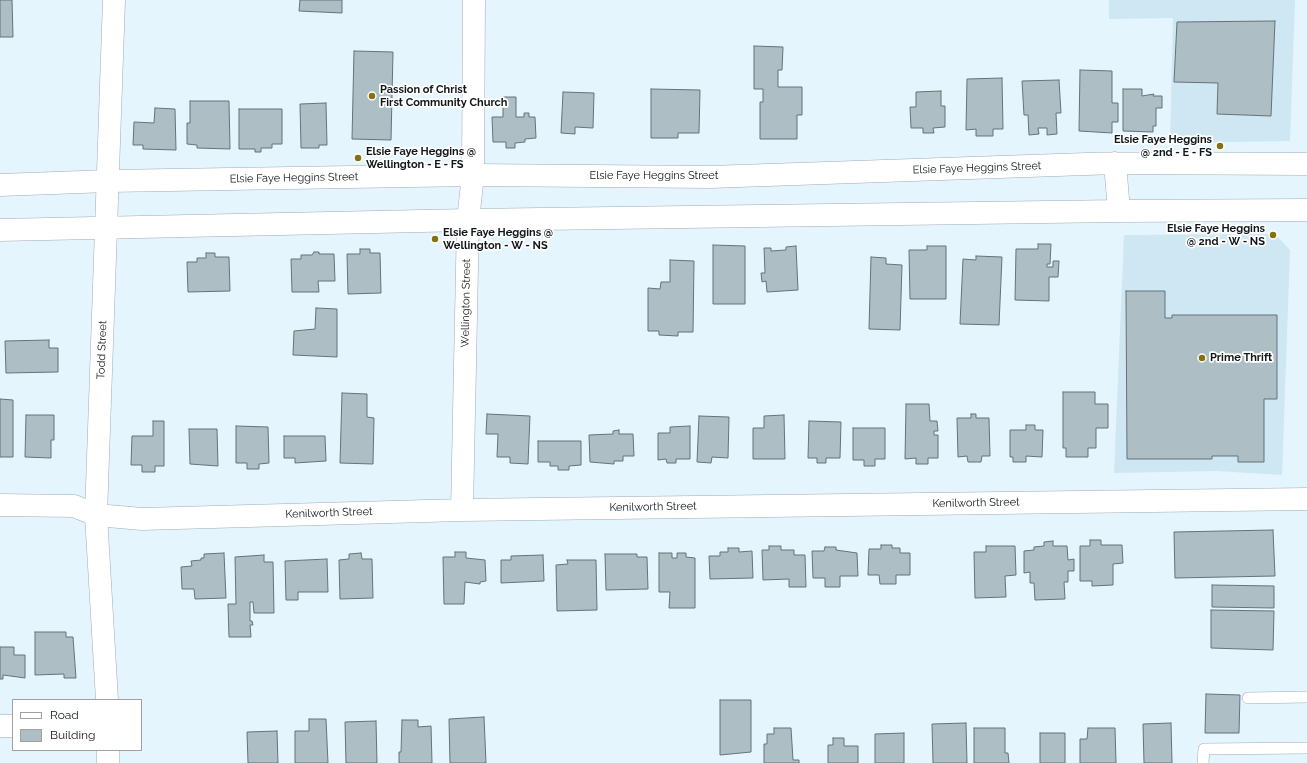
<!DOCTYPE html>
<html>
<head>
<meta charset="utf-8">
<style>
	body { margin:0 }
	#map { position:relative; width:1307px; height:763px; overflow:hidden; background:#e4f5fd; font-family:Raleway,sans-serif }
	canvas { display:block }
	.legend { position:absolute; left:12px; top:699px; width:130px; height:52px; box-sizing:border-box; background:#fff; border:1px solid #9fa2a3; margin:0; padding:5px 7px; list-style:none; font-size:12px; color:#101619 }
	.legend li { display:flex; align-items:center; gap:8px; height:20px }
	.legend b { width:20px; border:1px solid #9fa2a3 }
</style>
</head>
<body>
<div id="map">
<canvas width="1307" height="763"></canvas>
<ul class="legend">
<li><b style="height:5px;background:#fff"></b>Road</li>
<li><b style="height:11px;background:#aebec5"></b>Building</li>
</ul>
</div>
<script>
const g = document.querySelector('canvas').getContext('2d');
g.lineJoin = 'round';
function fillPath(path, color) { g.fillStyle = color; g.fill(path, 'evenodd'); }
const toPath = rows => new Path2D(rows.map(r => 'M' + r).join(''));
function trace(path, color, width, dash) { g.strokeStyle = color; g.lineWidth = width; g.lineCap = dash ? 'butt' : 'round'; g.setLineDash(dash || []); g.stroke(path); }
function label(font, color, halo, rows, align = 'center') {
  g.font = font + ' Raleway,sans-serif'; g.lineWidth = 3.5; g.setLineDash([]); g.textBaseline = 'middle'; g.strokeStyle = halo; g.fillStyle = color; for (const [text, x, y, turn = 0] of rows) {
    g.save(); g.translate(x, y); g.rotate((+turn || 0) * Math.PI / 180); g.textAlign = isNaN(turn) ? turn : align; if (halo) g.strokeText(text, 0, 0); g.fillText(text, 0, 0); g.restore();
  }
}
const built = toPath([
	[1109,0,1295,0,1290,141,1170,143,1173,18,1109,19],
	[1275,234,1290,250,1282,475,1217,471,1114,473,1124,235]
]);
const building = toPath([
	[0,0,12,0,13,37,0,37,0,0],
	[300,0,342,0,342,13,299,11,300,0],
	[1275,21,1271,116,1217,114,1218,83,1174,82,1177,22,1275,21],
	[754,46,783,47,782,70,778,70,778,87,802,87,802,115,797,115,797,139,760,139,760,102,763,102,763,89,754,89,754,46],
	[354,51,393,52,391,140,352,139,354,51],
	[1080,70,1112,71,1112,103,1118,103,1118,122,1112,122,1112,133,1079,131,1080,70],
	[1002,78,1003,129,993,129,993,136,976,136,976,129,966,130,967,79,1002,78],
	[1059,80,1061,113,1056,113,1057,134,1047,135,1047,128,1038,128,1039,134,1029,135,1028,115,1024,115,1022,81,1059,80],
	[651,89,700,90,699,133,678,133,678,138,651,138,651,89],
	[1123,89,1142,89,1142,96,1154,94,1153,96,1162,96,1162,108,1156,108,1156,126,1153,126,1153,132,1123,131,1123,89],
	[941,91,941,106,945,106,945,127,933,128,934,133,923,133,923,128,911,128,910,107,916,107,916,92,941,91],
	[563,92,594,93,593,128,575,127,575,134,561,133,563,92],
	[503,97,516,97,516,117,524,117,524,113,529,113,529,117,535,117,536,138,525,139,525,142,515,143,515,148,506,148,506,142,493,142,492,117,503,117,503,97],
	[190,101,229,101,230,149,197,148,197,145,187,144,187,123,190,123,190,101],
	[326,103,327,145,319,145,319,148,301,148,300,104,326,103],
	[155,108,175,109,176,150,143,149,143,145,133,145,134,122,154,123,155,108],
	[239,109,282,109,282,144,272,144,272,148,261,148,261,152,255,152,255,149,239,149,239,109],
	[1038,244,1051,244,1050,264,1047,264,1047,267,1053,267,1053,261,1059,261,1058,277,1049,277,1049,301,1015,300,1016,249,1038,249,1038,244],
	[713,245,745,246,745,304,713,304,713,245],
	[796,246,798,290,767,292,766,281,762,282,761,273,765,273,764,248,771,248,771,251,786,250,786,247,796,246],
	[927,246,946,246,946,299,910,299,909,250,927,250,927,246],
	[360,249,370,249,370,253,380,253,381,293,348,294,347,254,360,254,360,249],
	[314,252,319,252,319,254,334,254,335,281,318,281,319,292,292,292,291,259,301,259,301,255,312,255,314,252],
	[206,253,215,253,215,257,229,257,230,291,188,292,187,262,197,262,197,258,206,258,206,253],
	[976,256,1002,257,999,325,960,324,963,259,976,260,976,256],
	[871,257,886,258,886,264,902,265,900,330,869,329,871,257],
	[670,260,694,261,693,332,678,332,678,336,659,335,659,331,648,331,648,288,660,289,661,282,670,282,670,260],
	[1126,291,1165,291,1165,318,1172,318,1172,315,1277,315,1277,399,1264,399,1264,462,1238,462,1238,456,1212,456,1212,459,1127,459,1126,291],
	[316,308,337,309,337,357,293,355,294,331,315,329,316,308],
	[49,340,49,348,58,348,58,372,6,373,5,341,49,340],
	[1063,392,1095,392,1095,404,1108,404,1108,428,1096,428,1096,448,1088,448,1088,457,1066,457,1066,448,1063,448,1063,392],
	[342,393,367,394,367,417,374,418,373,464,340,463,342,393],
	[0,399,13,400,13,457,0,457,0,399],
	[906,404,929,404,930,421,937,421,938,431,934,431,934,435,938,435,938,458,928,458,928,464,916,464,916,458,905,459,906,404],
	[487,414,530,416,528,464,510,463,510,457,497,457,498,434,486,434,487,414],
	[971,414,976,414,976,418,989,418,990,456,982,456,981,462,968,462,967,456,958,457,957,418,971,418,971,414],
	[26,415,54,415,54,440,51,440,51,458,25,457,26,415],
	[784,415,785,459,753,459,753,428,764,428,764,416,784,415],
	[699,416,729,417,728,458,712,457,711,463,697,462,699,416],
	[153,421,164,421,164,466,155,466,155,472,142,472,142,465,131,465,132,436,153,436,153,421],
	[809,421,841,422,840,458,826,458,826,463,817,463,817,458,808,458,809,421],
	[1026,425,1035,425,1035,430,1043,430,1042,457,1026,456,1026,462,1013,462,1013,457,1010,457,1010,430,1026,430,1026,425],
	[236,426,268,427,269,463,259,464,259,469,247,469,247,463,236,463,236,426],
	[690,426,690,459,676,459,676,463,667,463,666,459,658,460,658,433,670,433,670,427,690,426],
	[853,428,885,428,885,459,875,459,875,466,864,466,864,460,853,460,853,428],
	[189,429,217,429,218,466,190,464,189,429],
	[619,430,619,434,633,434,634,456,623,456,623,461,614,461,614,464,590,462,589,435,613,434,613,431,619,430],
	[284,436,325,436,326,461,295,463,295,458,284,458,284,436],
	[538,441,581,441,581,465,569,466,569,470,558,470,558,466,550,466,550,462,538,462,538,441],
	[1273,530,1275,576,1175,578,1174,532,1273,530],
	[1090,540,1101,540,1101,545,1122,545,1123,563,1113,564,1113,585,1092,586,1092,581,1080,581,1080,546,1090,546,1090,540],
	[1053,541,1053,546,1067,546,1068,560,1074,559,1074,571,1068,571,1068,582,1064,582,1065,599,1035,600,1034,583,1030,583,1030,572,1024,573,1024,551,1034,550,1034,547,1044,546,1044,542,1053,541],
	[881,545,892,545,892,548,900,548,900,553,910,553,910,575,896,575,896,584,880,584,879,575,868,575,869,549,881,549,881,545],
	[769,546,781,546,781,550,794,550,794,555,805,555,806,587,789,587,789,579,763,580,762,550,769,550,769,546],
	[986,546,1015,546,1016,575,1005,576,1006,597,975,598,974,552,986,552,986,546],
	[825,547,836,547,836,550,857,553,858,576,840,576,840,587,825,587,825,578,813,578,812,551,824,551,825,547],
	[728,548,739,548,739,552,752,551,753,578,710,579,709,556,720,556,720,552,728,552,728,548],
	[455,552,466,552,466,558,485,560,486,581,480,582,480,584,465,582,464,604,444,604,443,557,455,557,455,552],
	[224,553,226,598,195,599,194,589,182,589,181,567,192,566,191,561,201,560,201,558,204,558,204,554,224,553],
	[361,553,362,559,372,559,373,598,340,599,339,560,349,559,349,554,361,553],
	[659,553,672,553,672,558,677,558,677,553,686,553,686,557,695,558,695,608,669,608,670,592,659,592,659,553],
	[605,554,637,554,637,557,647,557,648,589,606,590,605,554],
	[264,555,264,562,273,562,274,613,254,613,253,602,250,602,250,621,252,621,253,625,250,625,251,637,229,637,228,604,236,604,235,557,264,555],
	[543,555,544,581,501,583,501,560,511,560,511,556,543,555],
	[327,559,328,592,298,592,298,600,286,600,285,561,327,559],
	[567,560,596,560,597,610,557,611,556,565,568,564,567,560],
	[1212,585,1274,586,1274,608,1212,607,1212,585],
	[1211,610,1274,611,1273,650,1211,648,1211,610],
	[35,632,66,632,66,637,73,637,76,678,64,678,64,674,35,675,35,632],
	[0,647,14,647,14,655,25,655,25,678,3,675,3,679,0,679,0,647],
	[1206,694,1240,695,1239,733,1205,733,1206,694],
	[720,700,751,700,751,752,720,755,720,700],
	[484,717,486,763,450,763,449,719,484,717],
	[309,719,326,719,328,763,295,763,295,731,309,731,309,719],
	[402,720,418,720,418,727,431,726,432,763,399,763,399,752,401,752,402,720],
	[376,721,377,763,346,763,345,722,376,721],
	[966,723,967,763,933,763,932,724,966,723],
	[1171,723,1172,763,1144,763,1143,724,1171,723],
	[774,728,791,728,793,760,799,760,799,763,764,763,764,744,767,744,767,734,774,734,774,728],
	[974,728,1005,728,1005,753,1008,753,1009,763,974,763,974,728],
	[1088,728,1115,728,1116,763,1080,763,1080,739,1087,739,1088,728],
	[277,731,278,763,248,763,247,732,277,731],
	[904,733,904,763,875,763,875,734,904,733],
	[1040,733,1065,733,1065,763,1040,763,1040,733],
	[833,738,844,738,844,746,858,746,858,763,828,763,828,745,833,745,833,738]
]);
const service = toPath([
	[1248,698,1307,697],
	[1203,763,1204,749,1307,748]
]);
const minor = toPath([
	[0,505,74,506,96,515,142,519,462,510,1307,499],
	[462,510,468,220,473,175,474,0],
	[107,700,96,515,114,0],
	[0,726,13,726],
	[108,763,108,750]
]);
const secondary = toPath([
	[1115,163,1119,211],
	[0,185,108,181,473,175,710,177,1115,163,1307,164],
	[0,230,468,220,1119,211,1307,210]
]);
const markers = [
	[372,96,4,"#877011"],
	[1220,146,4,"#877011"],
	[358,158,4,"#877011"],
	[1273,235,4,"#877011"],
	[435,239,4,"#877011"],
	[1202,358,4,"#877011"]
];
const poiNames = [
	["Passion of Christ",380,90],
	["First Community Church",380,103],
	["Elsie Faye Heggins",1212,140,"right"],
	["@ 2nd - E - FS",1212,153,"right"],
	["Elsie Faye Heggins @",366,152],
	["Wellington - E - FS",366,165],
	["Elsie Faye Heggins",1265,229,"right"],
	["@ 2nd - W - NS",1265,242,"right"],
	["Elsie Faye Heggins @",443,233],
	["Wellington - W - NS",443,246],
	["Prime Thrift",1210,358]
];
const streetNames = [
	["Elsie Faye Heggins Street",977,168,-2],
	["Elsie Faye Heggins Street",654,176],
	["Elsie Faye Heggins Street",294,178,-1],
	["Wellington Street",466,303,-89],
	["Todd Street",102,350,-88],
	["Kenilworth Street",976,503,-1],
	["Kenilworth Street",653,507,-1],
	["Kenilworth Street",329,513,-2]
];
fillPath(built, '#cee7f2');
fillPath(building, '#aebec5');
trace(building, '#647379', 1);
trace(service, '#9dadb4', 12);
trace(minor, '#9dadb4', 23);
trace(secondary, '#9dadb4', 23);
trace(service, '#fff', 11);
trace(minor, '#fff', 22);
trace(secondary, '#fff', 22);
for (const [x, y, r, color] of markers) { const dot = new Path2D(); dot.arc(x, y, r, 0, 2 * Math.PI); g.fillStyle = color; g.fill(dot); trace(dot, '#fff', 1.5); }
label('bold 11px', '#101619', '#fff', poiNames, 'left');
label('11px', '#101619', '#fff', streetNames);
</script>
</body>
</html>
